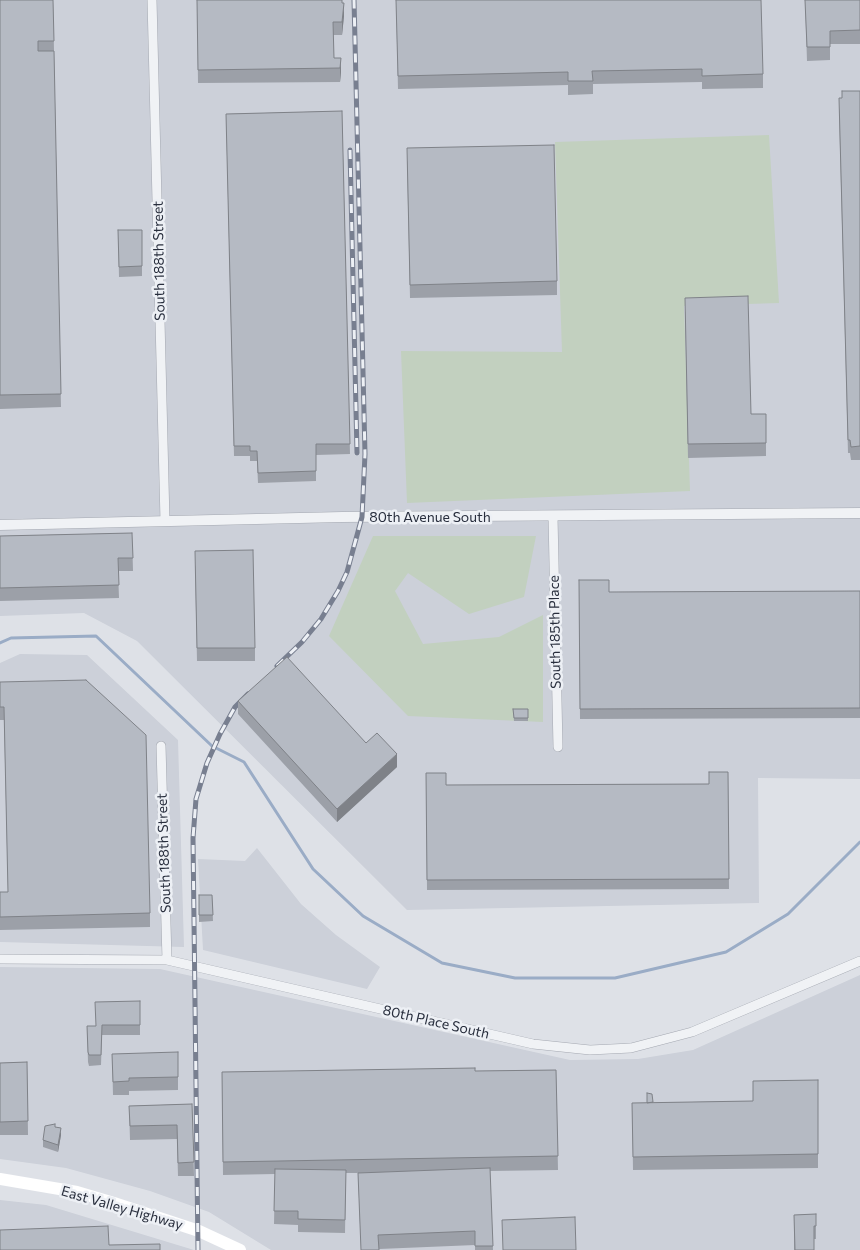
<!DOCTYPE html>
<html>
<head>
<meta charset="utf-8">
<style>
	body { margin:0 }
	canvas { display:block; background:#dee1e7 }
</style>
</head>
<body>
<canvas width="860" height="1250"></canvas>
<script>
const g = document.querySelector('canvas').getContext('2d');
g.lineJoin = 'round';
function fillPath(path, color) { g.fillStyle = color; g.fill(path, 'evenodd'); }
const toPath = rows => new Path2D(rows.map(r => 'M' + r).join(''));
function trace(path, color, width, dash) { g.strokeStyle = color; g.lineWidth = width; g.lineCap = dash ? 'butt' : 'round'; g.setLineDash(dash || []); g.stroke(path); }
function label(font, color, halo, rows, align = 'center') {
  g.font = font + ' Commissioner,sans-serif'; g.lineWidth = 5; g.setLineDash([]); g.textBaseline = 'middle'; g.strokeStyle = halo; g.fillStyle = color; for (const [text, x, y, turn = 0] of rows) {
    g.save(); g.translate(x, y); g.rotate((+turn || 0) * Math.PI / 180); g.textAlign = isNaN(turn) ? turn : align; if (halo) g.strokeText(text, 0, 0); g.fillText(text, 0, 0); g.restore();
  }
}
const built = toPath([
	[0,0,860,0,860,779,758,778,759,903,407,910,137,641,84,613,0,616],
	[20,654,87,655,178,740,184,947,0,942,0,663],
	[257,848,301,904,336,935,380,967,367,989,203,950,198,859,245,861],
	[0,967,160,969,570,1060,638,1059,693,1050,860,975,860,1250,271,1250,209,1212,150,1191,66,1168,0,1159],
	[0,1200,46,1205,194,1250,0,1250]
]);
const green = toPath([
	[769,135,779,303,684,306,690,491,407,503,401,351,562,352,555,142],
	[373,536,536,536,524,597,469,614,408,573,395,591,423,644,499,637,543,615,543,722,408,716,329,636]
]);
const stream = toPath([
	[0,643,11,638,96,636,212,746,244,762,313,869,363,916,442,963,515,978,615,978,726,952,788,914,860,842]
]);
const minor = toPath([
	[152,0,165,521],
	[553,517,558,747],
	[161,746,167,960],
	[0,959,167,960,533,1044,590,1050,631,1048,692,1032,860,961]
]);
const tertiary = toPath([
	[0,525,342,517,860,513]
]);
const secondary = toPath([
	[0,1179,77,1192,114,1203,199,1231,240,1250]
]);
const rail = toPath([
	[350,150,357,453],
	[277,666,302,642,321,619,338,591,347,572,362,517,365,454,354,0],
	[198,1250,193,838,196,799,207,763,220,734,235,707,248,694]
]);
const wall = toPath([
	[0,0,53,0,61,407,0,409],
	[197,0,344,16,342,35,333,35,334,58,341,58,341,72,340,82,198,83],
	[396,0,763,74,763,88,702,89,702,82,593,84,593,94,568,95,568,85,398,89],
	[805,0,860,0,860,44,830,44,830,60,807,61],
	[860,91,860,460,851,460,850,453,848,453,839,111,842,98],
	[342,111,350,454,316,455,316,481,258,483,257,461,250,461,250,456,234,456,226,114],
	[407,161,557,281,557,295,410,298],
	[118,230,142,230,142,276,119,277],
	[685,311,751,414,766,414,766,456,688,458],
	[132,533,133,571,118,571,119,598,0,601,0,536],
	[195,565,255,648,255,661,197,661],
	[579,580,609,592,860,591,860,718,580,719],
	[0,682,150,913,150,927,0,930,0,892,8,892,4,720,0,720],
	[238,701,366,743,397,767,337,822,238,714],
	[513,709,528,709,528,721,514,721],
	[728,772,729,889,427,890,426,773,446,785,709,784],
	[199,895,212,895,213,921,199,922],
	[140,1001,140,1035,102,1035,101,1065,89,1066,88,1062,87,1026,96,1026],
	[112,1054,178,1077,178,1090,129,1091,129,1095,113,1095],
	[27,1062,28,1135,0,1135,0,1063],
	[556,1070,558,1170,490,1171,493,1250,475,1250,475,1245,379,1249,379,1250,361,1250,358,1173,346,1173,345,1233,298,1232,298,1225,274,1224,275,1174,223,1175,222,1072,475,1071],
	[818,1080,818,1168,633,1170,632,1103,753,1101],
	[192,1104,194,1176,178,1176,177,1139,130,1140,129,1106],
	[55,1127,61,1135,58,1152,43,1147,43,1140],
	[816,1214,816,1239,814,1239,814,1250,794,1250,794,1215]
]);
const shadedWall = toPath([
	[344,3,344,16,342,35,342,22],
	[341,58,341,72,340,82,340,68],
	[397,754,397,767,337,822,337,809],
	[61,1128,61,1135,58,1152,58,1145]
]);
const building = toPath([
	[0,0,53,0,54,41,38,41,38,51,54,51,61,394,0,395,0,0],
	[197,0,342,0,342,3,344,3,342,22,333,22,334,58,341,58,340,68,198,70,197,0],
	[396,0,761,0,763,74,702,76,702,69,592,71,593,81,568,81,568,72,398,76,396,0],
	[805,0,860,0,860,30,830,31,830,47,807,47,805,0],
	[842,91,860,91,860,446,851,447,850,440,848,440,839,98,842,98,842,91],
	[342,111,350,444,316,444,316,471,258,473,257,451,250,451,250,446,234,446,226,114,342,111],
	[554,145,557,281,410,285,407,148,554,145],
	[118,230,142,230,142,266,119,267,118,230],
	[748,296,751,414,766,414,766,443,688,444,685,298,748,296],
	[132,533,133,558,118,558,119,585,0,588,0,536,132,533],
	[253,550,255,648,197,648,195,551,253,550],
	[579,580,609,580,609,592,860,591,860,708,580,709,579,580],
	[287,657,366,743,377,733,397,754,337,809,238,701,287,657],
	[86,680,146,735,150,913,0,917,0,892,8,892,4,707,0,707,0,682,86,680],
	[513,709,528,709,528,718,514,718,513,709],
	[709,772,728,772,729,879,427,880,426,773,446,773,446,785,709,784,709,772],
	[199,895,212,895,213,915,199,915,199,895],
	[140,1001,140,1025,102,1025,101,1055,89,1055,88,1052,87,1026,96,1026,95,1002,140,1001],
	[178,1052,178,1077,129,1078,129,1081,113,1082,112,1054,178,1052],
	[27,1062,28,1121,0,1122,0,1063,27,1062],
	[475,1068,475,1071,556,1070,558,1156,223,1162,222,1072,475,1068],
	[818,1080,818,1154,633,1157,632,1103,753,1101,753,1081,818,1080],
	[647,1093,652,1094,653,1102,647,1103,647,1093],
	[192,1104,194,1162,178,1163,177,1125,130,1126,129,1106,192,1104],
	[55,1124,55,1127,61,1128,58,1145,43,1140,45,1126,55,1124],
	[490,1168,493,1246,475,1246,475,1231,378,1235,379,1250,361,1250,358,1173,490,1168],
	[275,1169,346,1170,345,1220,298,1219,298,1211,274,1211,275,1169],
	[816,1214,816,1226,814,1226,814,1250,795,1250,794,1215,816,1214],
	[575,1217,576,1250,503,1250,502,1220,575,1217],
	[108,1226,109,1245,160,1244,160,1250,0,1250,0,1230,108,1226]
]);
const streetNames = [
	["South 188th Street",159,261,-91],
	["80th Avenue South",430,517],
	["South 185th Place",555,632,-91],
	["South 188th Street",164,853,-92],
	["80th Place South",436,1022,13],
	["East Valley Highway",122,1208,16]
];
fillPath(built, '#ccd0d9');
fillPath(green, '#c2d0bf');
trace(stream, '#9aacc6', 3);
trace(minor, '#a4a8b1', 10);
trace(tertiary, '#a4a8b1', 11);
trace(minor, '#f0f2f5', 9);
trace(tertiary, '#f0f2f5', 10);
trace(secondary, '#fff', 12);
trace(rail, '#787f90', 5);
trace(rail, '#edf0f5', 3, [9]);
fillPath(wall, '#9ca0a8');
fillPath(shadedWall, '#7f8288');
fillPath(building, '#b5bac3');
trace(building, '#7f8288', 1);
label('14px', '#282e3d', '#edf0f5', streetNames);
</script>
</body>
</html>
